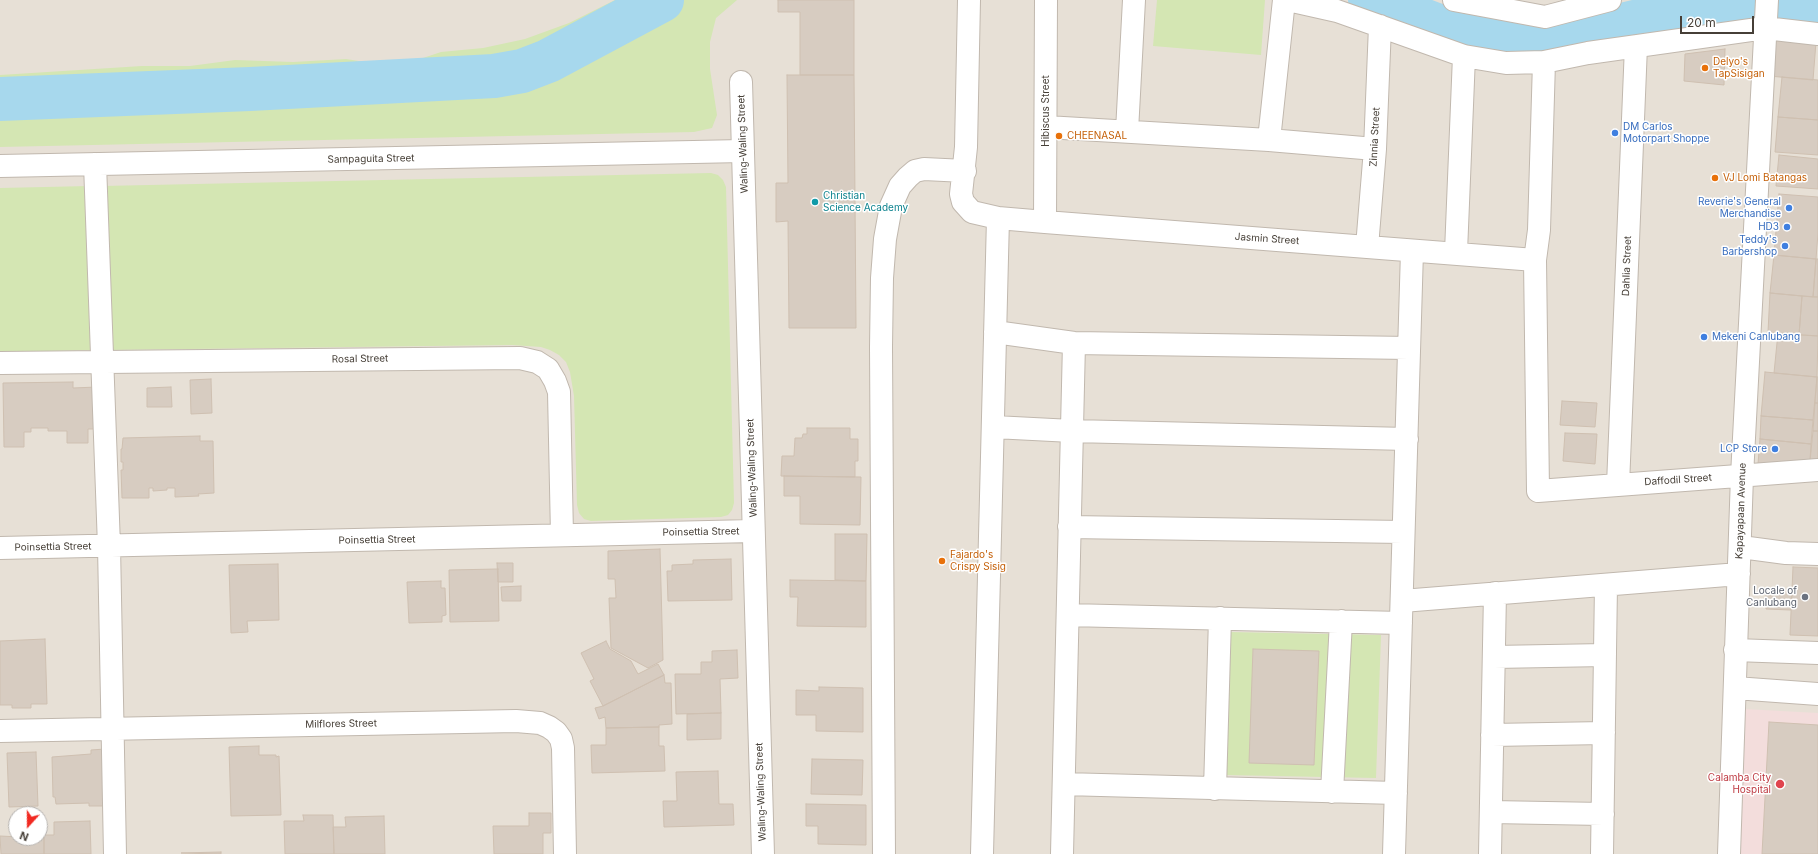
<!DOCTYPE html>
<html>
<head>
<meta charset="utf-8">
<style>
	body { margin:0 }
	#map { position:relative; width:1818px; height:854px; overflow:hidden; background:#f3efe8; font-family:Inter,sans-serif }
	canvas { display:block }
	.north { position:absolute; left:8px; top:806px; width:40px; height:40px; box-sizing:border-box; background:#fff; border:1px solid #b5b2af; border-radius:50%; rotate:201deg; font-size:11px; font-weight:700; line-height:16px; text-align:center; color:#463f37 }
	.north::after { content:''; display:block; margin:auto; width:14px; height:18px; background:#f12a22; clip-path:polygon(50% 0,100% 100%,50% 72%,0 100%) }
	.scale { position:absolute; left:1680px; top:16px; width:74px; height:18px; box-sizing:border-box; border:2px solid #463f37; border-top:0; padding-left:5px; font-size:12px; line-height:14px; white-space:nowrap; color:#463f37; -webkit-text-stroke:3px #fff; paint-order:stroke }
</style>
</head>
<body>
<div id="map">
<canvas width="1818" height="854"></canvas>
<div class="north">N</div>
<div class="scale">20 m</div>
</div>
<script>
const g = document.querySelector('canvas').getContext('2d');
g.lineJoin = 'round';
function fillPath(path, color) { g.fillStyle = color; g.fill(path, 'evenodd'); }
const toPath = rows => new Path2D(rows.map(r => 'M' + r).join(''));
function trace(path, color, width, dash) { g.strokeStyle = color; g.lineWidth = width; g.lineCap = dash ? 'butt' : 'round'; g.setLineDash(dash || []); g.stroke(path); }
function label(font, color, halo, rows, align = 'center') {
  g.font = font + ' Inter,sans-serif'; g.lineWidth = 3; g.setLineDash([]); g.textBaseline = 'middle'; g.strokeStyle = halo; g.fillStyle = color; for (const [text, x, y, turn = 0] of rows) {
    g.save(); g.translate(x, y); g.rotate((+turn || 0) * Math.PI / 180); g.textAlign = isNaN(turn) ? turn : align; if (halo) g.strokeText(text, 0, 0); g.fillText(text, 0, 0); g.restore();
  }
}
const residential = toPath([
	[0,0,1818,0,1818,854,0,854],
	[16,814,40,814,40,838,16,838]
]);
const medical = toPath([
	[1744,709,1818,713,1818,854,1738,854]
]);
const green = toPath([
	[615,0,737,0,716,18,710,42,710,69,717,115,712,128,694,132,0,147,0,75,142,66,190,66,235,60,293,62,346,59,396,67,441,52,483,48,525,39,569,23],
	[1157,0,1265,0,1261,55,1153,46],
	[1781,0,1818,0,1818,15,1781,15],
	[711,173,718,175,723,180,726,187,734,503,732,510,728,515,721,517,591,521,584,519,579,513,577,505,574,396,570,372,566,362,559,355,550,350,541,347,512,345,109,350,102,186],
	[89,186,96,350,0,352,0,188],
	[1228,632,1381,635,1376,778,1224,775]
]);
const river = toPath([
	[1370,0,1444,28,1530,39,1610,28,1680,11,1764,4,1818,6],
	[0,99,250,89,494,76,522,71,548,61,662,0]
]);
const building = toPath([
	[778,0,854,0,854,75,800,75,800,12,778,12,778,0],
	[1772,38,1816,42,1813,80,1769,76,1772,38],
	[1725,49,1724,85,1684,81,1685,54,1725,49],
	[787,75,854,75,856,328,789,328,788,221,776,222,776,183,788,183,787,75],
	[1782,77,1818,80,1818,120,1778,117,1782,77],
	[1778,117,1818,120,1818,155,1775,152,1778,117],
	[1779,155,1818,159,1818,189,1776,186,1779,155],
	[1779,194,1818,197,1818,233,1816,259,1774,255,1779,194],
	[1774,255,1816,259,1813,297,1770,293,1774,255],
	[1816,259,1818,259,1818,297,1813,297,1816,259],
	[1770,293,1802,296,1799,335,1768,332,1770,293],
	[1802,296,1818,297,1818,336,1799,335,1802,296],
	[1778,333,1818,336,1817,377,1774,373,1778,333],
	[1765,372,1817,377,1813,420,1761,416,1765,372],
	[1817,377,1818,377,1818,403,1815,403,1817,377],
	[211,379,212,413,191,414,190,380,211,379],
	[73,382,73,388,97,387,98,429,88,429,88,443,67,443,67,431,48,431,48,428,31,428,31,432,24,432,24,447,4,447,3,383,73,382],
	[171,387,172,407,147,407,147,388,171,387],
	[1562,401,1597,403,1595,427,1560,425,1562,401],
	[1815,403,1818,403,1818,431,1813,431,1815,403],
	[1761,416,1813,420,1811,444,1760,439,1761,416],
	[807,428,850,428,850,439,858,439,858,461,855,461,855,477,781,476,782,456,794,456,795,438,802,438,803,434,807,434,807,428],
	[1813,431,1818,431,1818,461,1810,461,1813,431],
	[1565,433,1597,434,1595,464,1563,461,1565,433],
	[200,436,200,441,213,441,214,493,198,494,199,496,175,497,175,488,167,488,167,490,153,491,153,488,149,488,149,498,122,498,121,470,123,470,123,462,121,462,121,449,122,449,123,438,200,436],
	[1760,439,1811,444,1810,461,1758,464,1760,439],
	[784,476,861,477,860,525,800,524,800,496,784,496,784,476],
	[835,534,867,534,866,581,835,580,835,534],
	[660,549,663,660,648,668,611,648,609,598,616,598,615,579,608,579,608,551,660,549],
	[731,559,732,600,668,601,667,571,672,571,672,565,693,564,693,560,731,559],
	[497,563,513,563,513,582,498,582,497,563],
	[278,564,279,620,247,621,248,632,231,633,229,565,278,564],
	[1793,567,1818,568,1818,636,1790,635,1793,567],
	[498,569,499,621,450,622,449,570,498,569],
	[790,580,866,581,866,627,797,626,798,597,790,597,790,580],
	[441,581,441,588,445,588,446,615,442,616,442,622,409,623,407,582,441,581],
	[521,586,521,601,502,601,501,587,521,586],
	[1766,591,1792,592,1791,610,1766,609,1766,591],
	[45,639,47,704,31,704,31,708,12,708,12,705,0,705,0,641,45,639],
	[606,641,610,649,631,661,638,674,658,664,664,675,603,706,590,681,594,679,581,653,606,641],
	[1253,649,1319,651,1314,765,1249,763,1253,649],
	[737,650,738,678,720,679,721,713,676,714,675,674,701,674,701,662,712,662,712,651,737,650],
	[664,675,665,683,671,683,672,724,659,725,659,727,606,728,605,717,599,719,595,708,603,706,664,675],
	[819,687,863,688,863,732,816,731,816,715,796,715,796,690,819,691,819,687],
	[721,713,721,739,687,740,687,714,721,713],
	[1769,722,1818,725,1818,854,1762,854,1769,722],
	[659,727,659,746,664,746,665,771,592,773,591,745,606,745,606,728,659,727],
	[259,746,259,755,276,755,276,757,279,756,281,815,231,816,229,747,259,746],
	[105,749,107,806,89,806,89,803,56,804,55,797,53,797,52,757,91,754,91,750,105,749],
	[36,752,38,806,9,807,7,753,36,752],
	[812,759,863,760,862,795,811,794,812,759],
	[718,771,719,804,733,804,734,825,664,827,663,801,677,801,676,772,718,771],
	[806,804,866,805,866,845,818,844,818,826,806,826,806,804],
	[529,813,551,813,551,833,543,833,543,854,494,854,493,826,529,826,529,813],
	[303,815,333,815,334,854,285,854,284,821,304,821,303,815],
	[384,816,385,854,334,854,333,827,346,827,345,817,384,816],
	[90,821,91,854,44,854,44,835,54,835,54,822,90,821],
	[40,835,44,835,44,854,1,854,0,836,40,838,40,835],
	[221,852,221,854,181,853,221,852]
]);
const minor = toPath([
	[969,0,966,147,961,194,963,202,972,212,998,218,1045,222,1535,260],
	[1288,0,1337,11,1464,56,1506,63,1544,62,1588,53,1765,28,1818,34],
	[1454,0,1545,17,1610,0],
	[1544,62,1539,230,1535,260,1538,491,1818,470],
	[741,82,763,854],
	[1046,127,1269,140,1375,149],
	[1127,131,1134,0],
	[1269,140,1284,0],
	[95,164,109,546,115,854],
	[0,166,743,151],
	[1045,222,1046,0],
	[1367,247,1375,149,1380,26],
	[1456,252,1464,56],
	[995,332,1074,343,1409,348],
	[0,363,520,358,537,362,548,369,555,381,559,392,562,535],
	[994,427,1072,431,1407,439],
	[1618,485,1636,46],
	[1069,527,1403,532],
	[1741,547,1786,553,1818,554],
	[0,548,753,531],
	[1402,601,1739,574],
	[1068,615,1401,623],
	[1735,650,1818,653],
	[1494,657,1605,655],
	[1735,688,1818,694],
	[0,731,516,721,540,723,549,727,556,732,561,739,563,748,565,854],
	[1492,735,1604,733],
	[1064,784,1396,793],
	[1215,789,1220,618],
	[1332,792,1341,621],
	[1491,812,1603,814],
	[884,854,881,347,882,278,885,239,891,206,900,186,908,177,915,171,924,169,965,171],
	[982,854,998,218],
	[1062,854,1074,343],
	[1394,854,1412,251],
	[1490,854,1495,593],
	[1602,854,1606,585],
	[1729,854,1742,476,1767,0]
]);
const markers = [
	[1705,68,4,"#e8710a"],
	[1615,133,4,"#3f7fe0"],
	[1059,136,4,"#e8710a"],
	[1715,178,4,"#e8710a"],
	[815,202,4,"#0f9aa8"],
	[1789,208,4,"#3f7fe0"],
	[1787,227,4,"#3f7fe0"],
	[1785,246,4,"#3f7fe0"],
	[1704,337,4,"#3f7fe0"],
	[1775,449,4,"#3f7fe0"],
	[942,561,4,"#e8710a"],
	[1805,597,4,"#6b7280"],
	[1780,784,5,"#e0444e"]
];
const foodNames = [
	["Delyo's",1713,62],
	["TapSisigan",1713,74],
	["CHEENASAL",1067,136],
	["VJ Lomi Batangas",1723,178],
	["Fajardo's",950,555],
	["Crispy Sisig",950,567]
];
const streetNames = [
	["Hibiscus Street",1046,111,-90],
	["Zinnia Street",1375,137,-87],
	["Waling-Waling Street",743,144,-92],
	["Sampaguita Street",371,159,-1],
	["Jasmin Street",1267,239,4],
	["Dahlia Street",1627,266,-88],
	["Rosal Street",360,359,-1],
	["Waling-Waling Street",752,468,-92],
	["Daffodil Street",1678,480,-4],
	["Kapayapaan Avenue",1741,511,-88],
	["Poinsettia Street",701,532,-1],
	["Poinsettia Street",377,540,-1],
	["Poinsettia Street",53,547,-1],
	["Milflores Street",341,724,-1],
	["Waling-Waling Street",761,792,-92]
];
const shopNames = [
	["DM Carlos",1623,127,"left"],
	["Motorpart Shoppe",1623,139,"left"],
	["Reverie's General",1781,202],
	["Merchandise",1781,214],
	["HD3",1779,227],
	["Teddy's",1777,240],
	["Barbershop",1777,252],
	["Mekeni Canlubang",1712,337,"left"],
	["LCP Store",1767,449]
];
const cultureNames = [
	["Christian",823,196],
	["Science Academy",823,208]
];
const worshipNames = [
	["Locale of",1797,591],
	["Canlubang",1797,603]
];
const healthNames = [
	["Calamba City",1771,778],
	["Hospital",1771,790]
];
fillPath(residential, '#e7e0d6');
fillPath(medical, '#f3dddc');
fillPath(green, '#d4e6b3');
trace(river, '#a7d8ed', 44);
fillPath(building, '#d7ccc1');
trace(building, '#cfc0b1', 1);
trace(minor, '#c1b8ae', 24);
trace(minor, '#fff', 22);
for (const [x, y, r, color] of markers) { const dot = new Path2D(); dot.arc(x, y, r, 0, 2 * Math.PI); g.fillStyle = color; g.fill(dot); trace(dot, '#fff', 1.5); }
label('10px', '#c56008', '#fff', foodNames, 'left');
label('10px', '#463f37', '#fff', streetNames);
label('10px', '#366cbe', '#fff', shopNames, 'right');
label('10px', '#0d838f', '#fff', cultureNames, 'left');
label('10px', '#5b616d', '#fff', worshipNames, 'right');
label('10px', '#be3a42', '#fff', healthNames, 'right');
</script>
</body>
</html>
